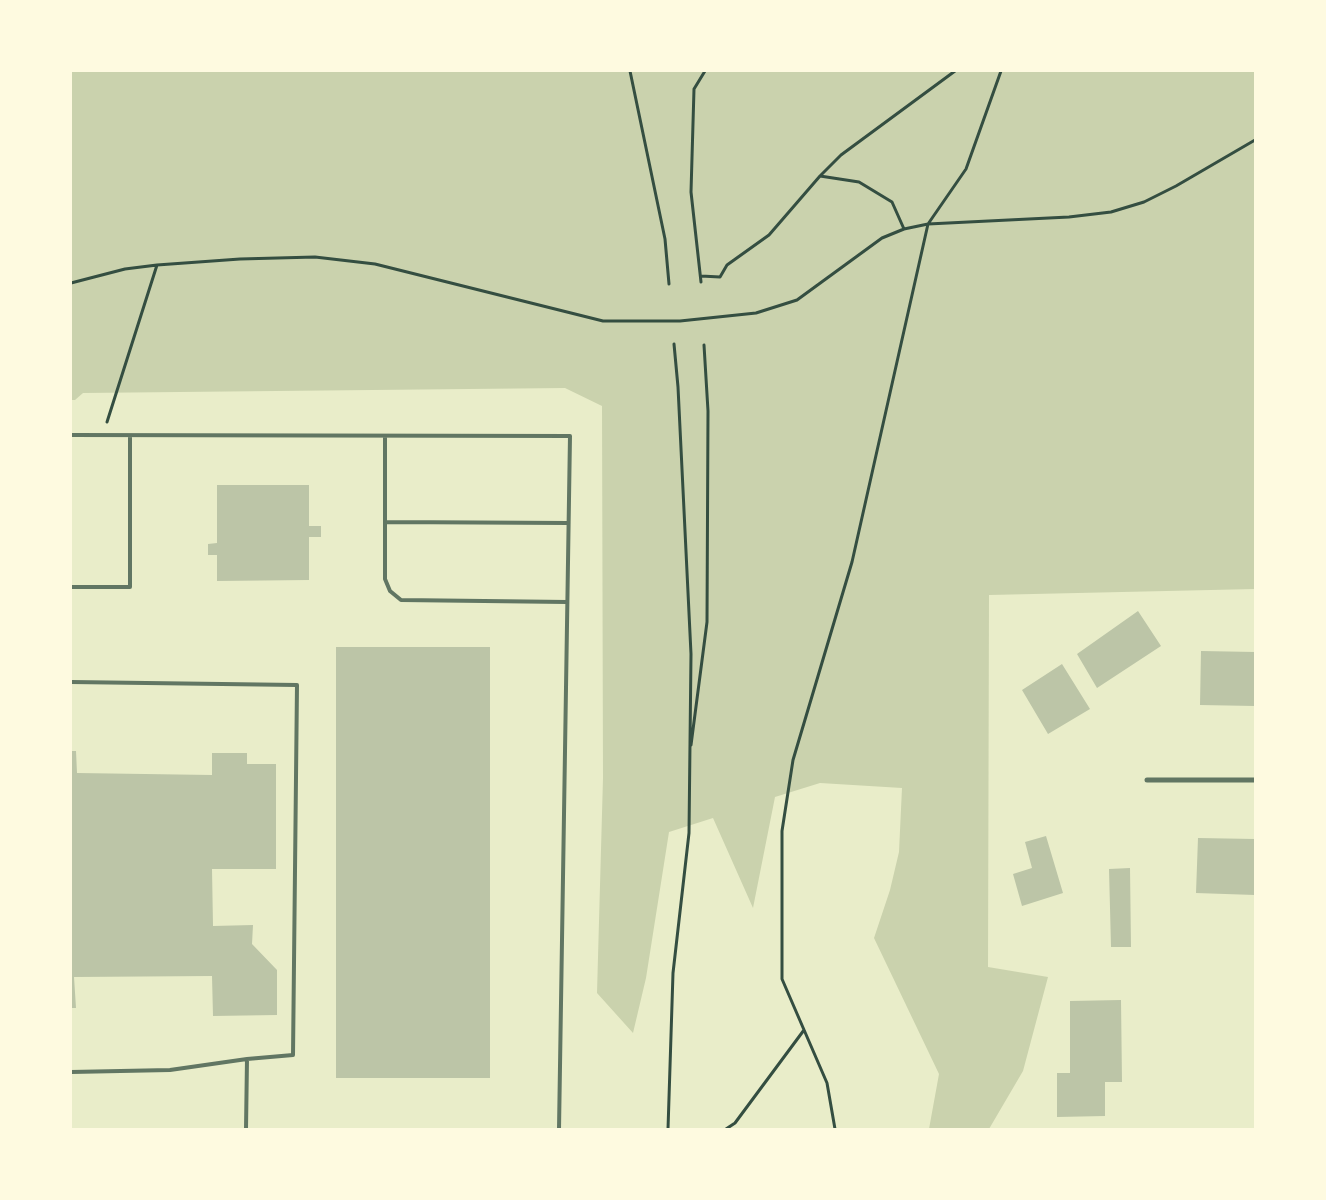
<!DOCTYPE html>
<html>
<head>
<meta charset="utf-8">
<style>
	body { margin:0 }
	#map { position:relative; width:1326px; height:1200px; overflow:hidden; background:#e9edc9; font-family:"Noto Sans",sans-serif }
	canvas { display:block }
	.frame { position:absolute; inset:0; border:72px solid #fefae0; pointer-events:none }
</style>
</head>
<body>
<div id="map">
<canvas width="1326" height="1200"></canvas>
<div class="frame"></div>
</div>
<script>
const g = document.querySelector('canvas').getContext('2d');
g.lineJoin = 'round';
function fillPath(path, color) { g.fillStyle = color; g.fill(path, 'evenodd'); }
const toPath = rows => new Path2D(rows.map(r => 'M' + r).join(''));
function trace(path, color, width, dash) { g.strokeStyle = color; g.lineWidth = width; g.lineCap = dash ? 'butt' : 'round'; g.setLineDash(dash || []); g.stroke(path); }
const green = toPath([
	[71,71,1255,71,1255,589,989,595,988,967,1048,977,1023,1071,989,1129,929,1129,939,1074,874,938,890,890,899,852,902,788,820,783,775,797,753,908,713,818,669,832,646,978,633,1033,597,993,603,778,602,406,565,388,83,393,75,400,71,400]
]);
const building = toPath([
	[217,485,309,485,309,526,321,526,321,537,309,537,309,580,217,581,217,555,208,555,208,544,217,543],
	[1138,611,1161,646,1097,688,1077,654],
	[336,647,490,647,490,1078,336,1078],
	[1201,651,1255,652,1255,706,1200,705],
	[1062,664,1090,709,1048,734,1022,690],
	[71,751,76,751,77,773,212,775,212,753,247,753,247,764,276,764,276,869,212,869,213,926,253,925,252,944,277,970,277,1015,213,1016,212,976,74,977,76,1008,71,1008],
	[1046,836,1063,893,1022,906,1013,874,1032,868,1025,842],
	[1198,838,1255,839,1255,895,1196,893],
	[1130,868,1131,947,1111,947,1109,869],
	[1121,1000,1122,1082,1105,1082,1105,1116,1057,1117,1057,1073,1070,1073,1070,1001]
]);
const path = toPath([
	[630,71,665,239,669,284],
	[820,176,841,155,955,71],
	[701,276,720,277,727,265,769,235,820,176,859,182,892,202,904,229],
	[701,282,691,192,694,89,705,71],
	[71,283,125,269,157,265,240,259,315,257,375,264,603,321,680,321,756,313,797,300,882,238,904,229,928,224,1069,217,1111,212,1144,202,1176,186,1255,140],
	[107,422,157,265],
	[691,745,707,622,708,411,704,345],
	[668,1129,673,973,689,833,691,654,678,387,674,344],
	[726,1129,735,1123,804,1030],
	[835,1129,827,1083,782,979,782,831,793,760,852,562,928,224,966,169,1001,71]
]);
const service = toPath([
	[71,435,570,436,559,1129],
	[385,436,385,579,390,591,401,600,567,602],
	[385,522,568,523],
	[71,587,130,587,130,436],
	[71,682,297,685,293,1055,247,1059,170,1070,71,1072],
	[246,1129,247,1059]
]);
const minor = toPath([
	[1147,780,1255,780]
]);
fillPath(green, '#cad2ad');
fillPath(building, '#bcc5a7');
trace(path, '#344e41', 3);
trace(service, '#617663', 4);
trace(minor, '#617663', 5);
</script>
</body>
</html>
